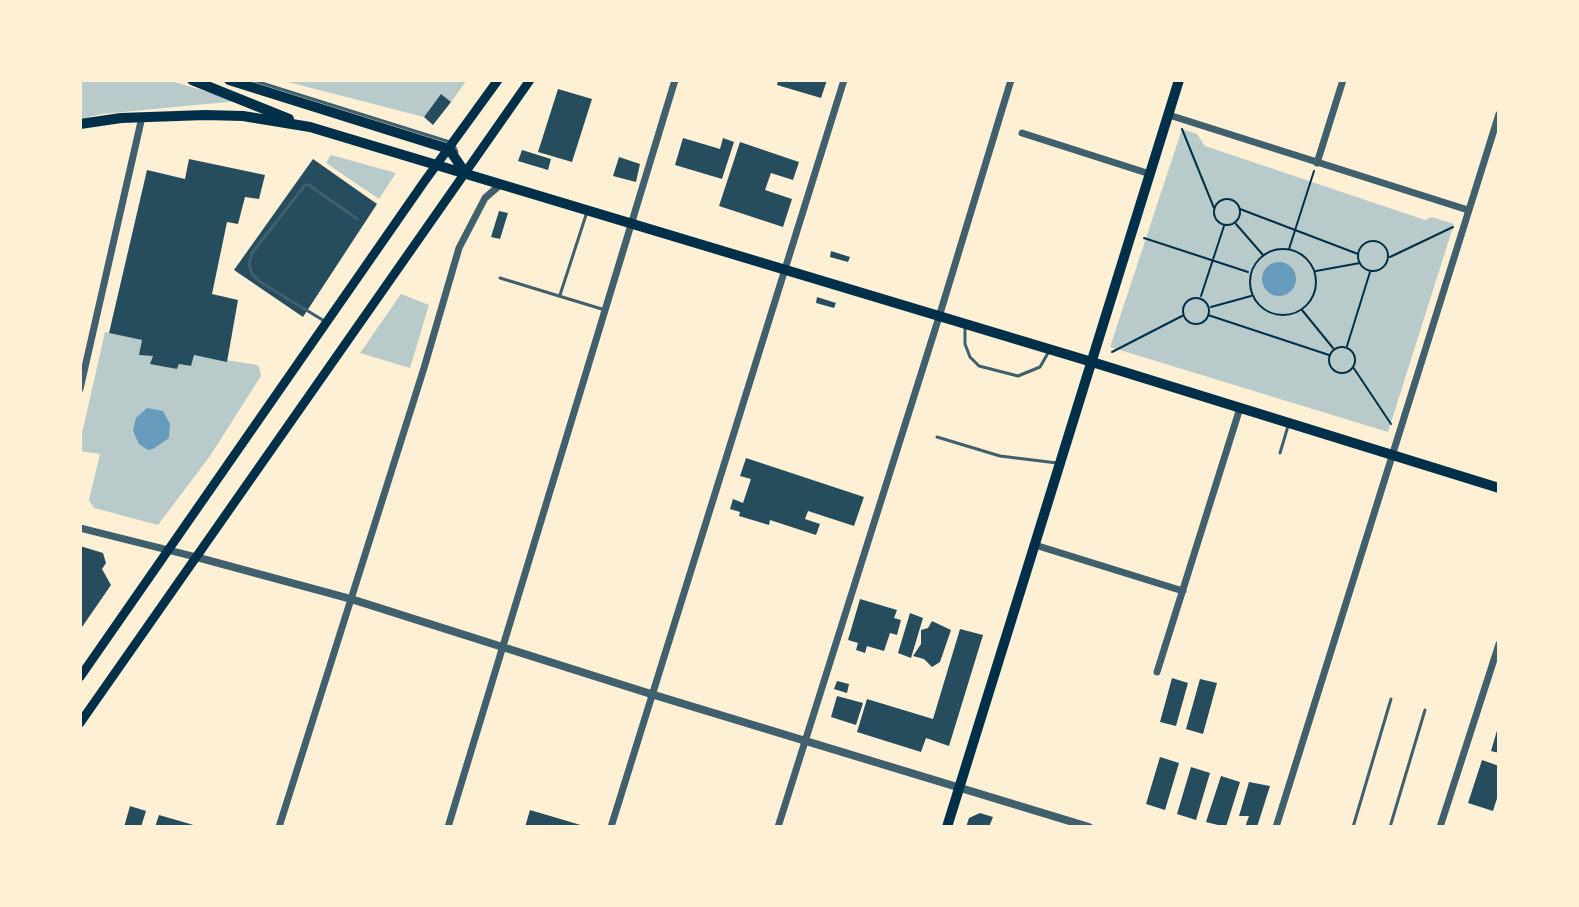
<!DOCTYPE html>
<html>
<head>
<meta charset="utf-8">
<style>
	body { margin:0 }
	#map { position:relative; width:1579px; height:907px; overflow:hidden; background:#fdf0d5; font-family:Roboto,sans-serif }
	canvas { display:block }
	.frame { position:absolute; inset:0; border:82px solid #fdf0d5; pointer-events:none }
</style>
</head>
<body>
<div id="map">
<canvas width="1579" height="907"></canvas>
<div class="frame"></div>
</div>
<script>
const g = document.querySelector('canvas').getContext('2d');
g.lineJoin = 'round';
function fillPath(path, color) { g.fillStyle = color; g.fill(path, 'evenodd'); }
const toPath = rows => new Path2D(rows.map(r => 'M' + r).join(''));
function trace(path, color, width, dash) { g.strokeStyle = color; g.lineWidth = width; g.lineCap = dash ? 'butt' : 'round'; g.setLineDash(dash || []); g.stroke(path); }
const green = toPath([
	[80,80,168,80,238,101,102,114,80,119],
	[280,80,467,80,451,102,441,95,424,117],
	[1182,129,1197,134,1205,146,1425,220,1432,217,1454,224,1388,432,1110,347],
	[331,155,396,173,379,199,326,163],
	[401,294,429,305,410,368,360,353],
	[105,332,142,340,140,354,153,356,151,363,177,369,179,364,190,366,194,355,257,365,259,367,261,376,210,456,158,525,94,508,89,500,100,454,80,451,80,442]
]);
const water = toPath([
	'1262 279a17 17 0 1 1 34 0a17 17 0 1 1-34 0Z',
	[147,408,163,411,170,424,169,438,153,449,148,450,139,444,133,431,136,418]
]);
const building = toPath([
	[778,80,827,80,821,98,777,85],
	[558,89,592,99,572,162,538,152],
	[441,94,451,102,433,125,424,117],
	[683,138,720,149,723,138,734,142,722,179,675,165],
	[740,142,799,162,793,180,771,173,765,190,792,199,783,227,719,206],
	[522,150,551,159,548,170,518,161],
	[619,157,640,164,636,182,613,176],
	[189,159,265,175,259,199,245,197,238,224,227,222,212,294,238,300,227,362,194,355,191,366,179,364,177,369,150,364,153,356,139,355,142,340,109,333,147,170,185,179],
	[313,159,377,204,303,317,234,270],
	[499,211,508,213,500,239,491,237],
	[831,251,850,257,848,262,830,257],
	[817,297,836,303,834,308,816,303],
	[746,458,864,497,854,526,808,511,805,519,820,524,816,535,770,520,769,525,739,516,740,512,730,509,733,499,743,503,751,479,740,476],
	[80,546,103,553,106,563,102,569,111,585,80,630],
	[860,599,897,610,894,618,901,620,897,635,890,633,884,651,867,646,865,653,856,650,858,643,848,640],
	[910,613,923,618,911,658,898,653],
	[932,621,951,630,940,662,932,667,924,659,913,656,921,644,921,630,928,628],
	[960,629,983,635,949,746,926,738,921,752,857,732,867,699,933,719],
	[1172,678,1188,683,1176,726,1160,722],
	[1200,679,1217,683,1203,734,1186,729],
	[837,681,849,684,847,693,834,689],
	[837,696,863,703,856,725,831,717],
	[1498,727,1499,728,1499,753,1491,751],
	[1160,757,1179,763,1165,810,1146,804],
	[1482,760,1499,766,1499,792,1493,811,1468,803],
	[1191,767,1210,773,1196,820,1177,814],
	[1221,776,1240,782,1226,827,1206,822],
	[1249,782,1270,786,1257,827,1245,827,1249,816,1239,816],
	[130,806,146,811,141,827,124,827],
	[530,810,584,826,584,827,525,827],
	[980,813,993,817,989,827,966,827,969,818],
	[159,815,197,826,197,827,155,827]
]);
const path = toPath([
	[1182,129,1214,208],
	'1214 212a13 13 0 1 1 26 0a13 13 0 1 1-26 0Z',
	[1240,209,1358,254],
	[1236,224,1263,255],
	[1144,238,1248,272],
	'1358 256a15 15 0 1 1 30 0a15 15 0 1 1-30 0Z',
	'1250 282a33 33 0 1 1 66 0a33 33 0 1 1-66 0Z',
	[1289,249,1314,171],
	[1390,257,1453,227],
	[1316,271,1360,263],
	[1201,296,1224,226],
	'1183 311a13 13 0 1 1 26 0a13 13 0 1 1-26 0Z',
	[1211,307,1251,296],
	[1302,310,1333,348],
	[1208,315,1329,355],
	[1347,346,1370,272],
	'1329 360a13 13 0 1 1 26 0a13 13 0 1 1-26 0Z',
	[1112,352,1182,316],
	[1353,367,1391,424]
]);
const service = toPath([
	[252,80,453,143,457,152],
	[500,278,605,310],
	[560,295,586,215],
	[326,322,260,282,252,274,249,264,252,253,305,185,309,185,357,219],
	[965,327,965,344,970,357,979,366,1018,376,1040,367,1048,353],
	[937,437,1000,456,1057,463],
	[1280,453,1288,426],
	[1353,827,1391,699],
	[1390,827,1425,710]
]);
const minor = toPath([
	[1169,115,1468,210],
	[1022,133,1150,174],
	[1317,163,1343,80],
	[80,389,142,117],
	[80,528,196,557],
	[1035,545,1183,591],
	[1157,672,1240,408],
	[279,827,424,368,459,248,485,198,500,185],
	[448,827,675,80],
	[611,827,844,80],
	[778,827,939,317,1011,80],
	[1276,827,1499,114],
	[1440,827,1499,644]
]);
const tertiary = toPath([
	[196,557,351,599,651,694,1089,827]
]);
const secondary = toPath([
	[80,677,424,182,498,80],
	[80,723,530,80]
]);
const primary = toPath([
	[192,80,289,119],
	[229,80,449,149,466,174],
	[80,124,121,118,205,115,243,116,310,127,1092,362,1499,488],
	[947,827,1179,80]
]);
fillPath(green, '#b9caca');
fillPath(water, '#669bbc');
fillPath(building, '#264d5e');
trace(path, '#003049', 2);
trace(service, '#3f606c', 3);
trace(minor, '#3f606c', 7);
trace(tertiary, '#3f606c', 8);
trace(secondary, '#003049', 9);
trace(primary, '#003049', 10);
</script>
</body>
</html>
